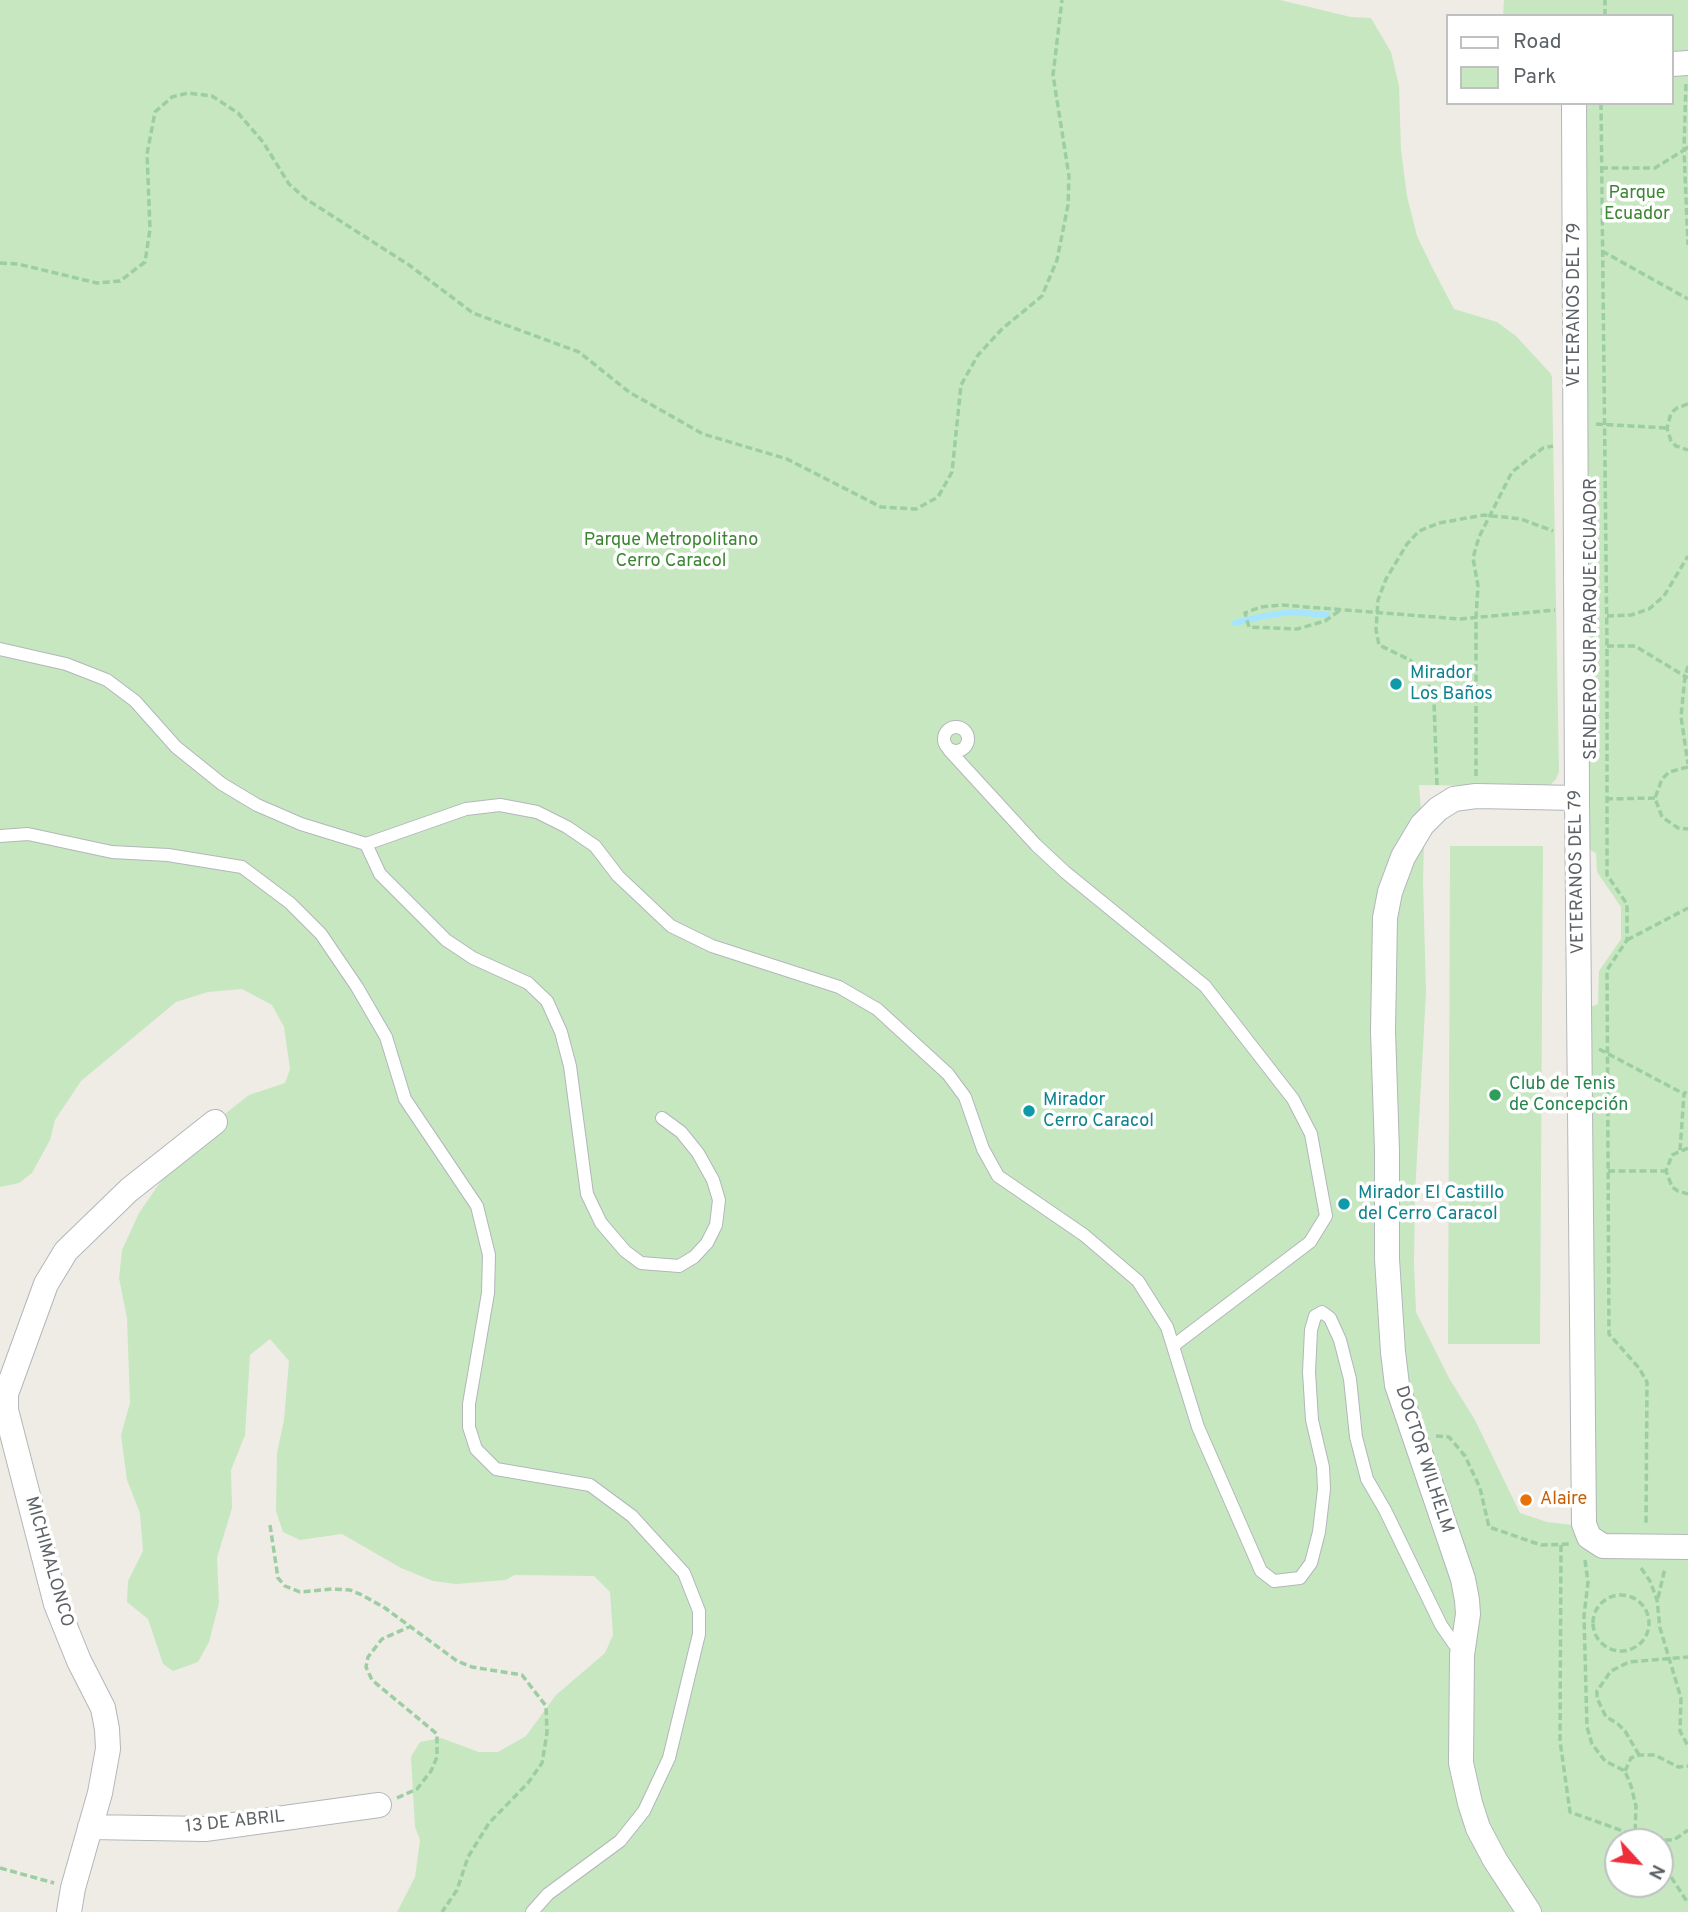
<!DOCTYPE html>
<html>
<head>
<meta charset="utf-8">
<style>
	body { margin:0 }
	#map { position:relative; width:1688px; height:1912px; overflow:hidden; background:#efece5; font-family:Overpass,sans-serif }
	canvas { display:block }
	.legend { position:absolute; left:1446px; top:14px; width:228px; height:91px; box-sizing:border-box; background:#fff; border:2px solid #bec0c2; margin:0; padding:9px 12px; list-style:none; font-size:21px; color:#5d6266 }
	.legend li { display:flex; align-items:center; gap:14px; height:35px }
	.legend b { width:35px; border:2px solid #bec0c2 }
	.north { position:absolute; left:1604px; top:1828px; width:70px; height:70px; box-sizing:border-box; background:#fff; border:2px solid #bec0c2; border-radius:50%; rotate:117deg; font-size:19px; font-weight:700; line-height:28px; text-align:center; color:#5d6266 }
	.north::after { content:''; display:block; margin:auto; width:24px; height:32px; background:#ed2e3b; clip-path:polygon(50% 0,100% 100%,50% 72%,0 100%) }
</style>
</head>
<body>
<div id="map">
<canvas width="1688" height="1912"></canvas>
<ul class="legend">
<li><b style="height:9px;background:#fff"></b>Road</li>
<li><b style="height:19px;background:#c7e7c1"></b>Park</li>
</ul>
<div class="north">N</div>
</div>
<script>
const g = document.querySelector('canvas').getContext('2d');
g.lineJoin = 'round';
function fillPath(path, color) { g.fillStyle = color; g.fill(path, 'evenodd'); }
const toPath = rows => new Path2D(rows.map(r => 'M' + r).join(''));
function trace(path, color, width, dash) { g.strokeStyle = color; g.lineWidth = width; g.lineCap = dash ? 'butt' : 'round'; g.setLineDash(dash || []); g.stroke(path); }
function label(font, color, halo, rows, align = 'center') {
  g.font = font + ' Overpass,sans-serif'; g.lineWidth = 7; g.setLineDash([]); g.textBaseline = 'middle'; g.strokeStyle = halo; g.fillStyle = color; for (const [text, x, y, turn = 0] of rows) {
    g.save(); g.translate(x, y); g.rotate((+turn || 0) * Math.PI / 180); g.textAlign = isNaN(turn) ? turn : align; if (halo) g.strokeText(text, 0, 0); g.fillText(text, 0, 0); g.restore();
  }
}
const green = toPath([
	[0,0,1280,0,1351,17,1371,18,1391,52,1399,86,1401,150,1407,196,1417,236,1433,269,1454,309,1497,322,1516,336,1551,374,1552,378,1559,772,1556,779,1550,785,1539,787,1419,785,1424,846,1423,881,1426,992,1415,1194,1414,1264,1416,1312,1449,1378,1475,1420,1520,1513,1547,1522,1573,1525,1585,1548,1598,1558,1688,1558,1688,1912,397,1912,415,1877,420,1840,415,1827,411,1757,420,1742,441,1738,479,1752,498,1752,526,1736,556,1695,605,1653,613,1635,610,1592,594,1576,514,1575,506,1580,456,1584,433,1581,401,1568,342,1534,300,1540,283,1532,276,1511,277,1453,284,1420,289,1361,270,1339,250,1355,245,1435,231,1470,232,1508,217,1558,219,1603,209,1642,198,1662,173,1671,163,1664,148,1619,127,1602,128,1581,143,1551,140,1513,127,1480,121,1435,130,1403,127,1318,119,1278,122,1250,139,1213,175,1161,226,1113,249,1095,285,1083,290,1069,284,1027,272,1005,242,989,208,992,176,1002,81,1081,55,1120,50,1140,32,1173,19,1183,0,1187],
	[1618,1842,1660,1842,1660,1884,1618,1884],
	[1504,0,1688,0,1688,1534,1606,1535,1596,1529,1590,1007,1598,1004,1599,971,1621,939,1621,907,1597,872,1596,853,1590,850,1584,103,1672,103,1672,16,1503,16],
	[1450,846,1543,846,1540,1344,1448,1344]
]);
const stream = toPath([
	[1235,623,1264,616,1291,612,1327,615]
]);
const path = toPath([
	[1605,16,1605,0],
	[1601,103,1607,646,1607,875,1627,904,1627,940,1607,970,1609,1334,1639,1368,1647,1382,1646,1525],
	[1688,147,1684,150,1688,245],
	[1601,168,1655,168,1684,150,1686,82],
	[1602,251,1688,299],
	[0,263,18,264,97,283,120,281,145,262,150,229,147,154,155,112,172,97,188,93,212,96,238,113,263,142,289,184,306,199,409,265,473,313,579,352,629,392,703,434,787,459,881,507,916,509,938,497,952,472,961,385,978,355,1002,329,1042,296,1057,260,1068,205,1069,176,1053,75,1062,0],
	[1688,404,1677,408,1671,413,1667,428,1671,441,1676,446,1688,450],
	[1596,424,1667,428],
	[1339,611,1325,621,1297,629,1249,627,1245,613,1261,607,1282,605,1460,619,1555,610],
	[1607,616,1631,615,1649,609,1664,596,1688,556],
	[1607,646,1635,646,1688,678],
	[1688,666,1685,676,1681,717,1688,764],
	[1688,767,1669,772,1662,779,1655,798,1662,817,1678,828,1688,829],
	[1476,776,1476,617,1478,586,1473,558,1479,537,1512,472,1543,448,1553,446],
	[1437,785,1434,702,1426,677,1410,660,1379,645,1376,630,1378,600,1386,579,1407,544,1419,531,1439,523,1484,515,1521,519,1553,531],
	[1606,799,1655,798],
	[1627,940,1688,908],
	[1599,1049,1684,1094],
	[1688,1148,1672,1155,1666,1171,1672,1187,1678,1191,1688,1194],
	[1680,1150,1684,1094,1688,1090],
	[1608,1171,1666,1171],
	[1436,1436,1449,1437,1465,1456,1480,1488,1489,1527,1541,1545,1569,1544],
	[270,1525,278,1578,285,1586,300,1592,332,1589,350,1590,362,1595,385,1608,457,1661,472,1667,522,1675,546,1706,547,1733,542,1763,528,1783,489,1823,468,1857,457,1890,442,1912],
	[1561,1545,1560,1741,1570,1812,1648,1840,1674,1840,1688,1830],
	[1585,1560,1588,1582,1584,1616,1587,1727,1592,1744,1605,1761,1625,1771,1631,1786,1636,1806,1635,1834],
	[1641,1568,1650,1581,1657,1600,1660,1628,1681,1698,1680,1731,1688,1746],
	'1593 1623a28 28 0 1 1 56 0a28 28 0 1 1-56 0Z',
	[1658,1598,1665,1568],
	[1639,1755,1625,1731,1617,1723,1606,1717,1597,1698,1597,1691,1611,1671,1629,1662,1688,1657],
	[1625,1771,1631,1758,1639,1755,1655,1755,1678,1767,1688,1766],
	[397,1798,417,1789,431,1771,437,1757,437,1734,372,1680,366,1667,368,1657,382,1639,409,1627],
	[1660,1848,1661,1856,1671,1877,1688,1903],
	[0,1868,54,1883]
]);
const lane = toPath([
	[0,649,66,664,107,680,135,701,176,747,222,784,257,805,301,824,366,844],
	'944 739a12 12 0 1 1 24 0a12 12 0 1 1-24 0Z',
	[949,750,1036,845,1065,872,1205,986,1293,1099,1311,1134,1326,1216,1310,1242,1173,1346],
	[0,836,28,834,112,852,168,855,242,867,290,903,321,934,357,987,386,1037,405,1099,477,1206,489,1255,488,1293,469,1404,469,1427,476,1449,496,1469,590,1485,632,1516,684,1573,699,1611,699,1634,669,1758,644,1811,620,1841,548,1894,532,1912],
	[366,844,466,809,500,805,537,812,567,827,595,846,618,876,671,926,712,946,839,987,877,1009,948,1074,965,1097,983,1149,998,1176,1084,1235,1138,1281,1167,1327,1198,1427,1261,1571,1274,1581,1300,1578,1311,1563,1319,1532,1324,1489,1323,1467,1312,1420,1309,1372,1311,1330,1315,1316,1322,1312,1330,1318,1340,1340,1350,1379,1356,1437,1367,1479,1385,1510,1441,1625,1461,1654],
	[366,844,380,874,446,940,473,958,528,983,547,1001,561,1032,570,1066,587,1194,601,1223,625,1251,641,1263,679,1266,694,1257,707,1243,716,1225,719,1200,713,1180,698,1153,681,1132,662,1118]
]);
const street = toPath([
	[1672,64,1688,63],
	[1574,103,1577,798,1584,1524,1589,1537,1603,1546,1688,1547],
	[90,1827,205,1829,379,1805],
	[69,1912,73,1888,100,1793,108,1749,107,1729,103,1708,79,1661,56,1604,6,1410,6,1394,46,1284,66,1251,129,1190,215,1122],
	[1529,1912,1495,1860,1478,1828,1470,1803,1461,1763,1462,1655,1468,1614,1467,1600,1463,1579,1397,1385,1393,1352,1387,1259,1387,1151,1383,1031,1385,918,1390,892,1403,857,1422,825,1438,809,1454,799,1476,796,1577,798]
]);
const markers = [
	[1396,684,7,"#0f9aa8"],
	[1495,1095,7,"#2e9e5b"],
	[1029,1111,7,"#0f9aa8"],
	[1344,1204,7,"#0f9aa8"],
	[1526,1500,7,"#e8710a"]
];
const parkNames = [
	["Parque",1637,194],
	["Ecuador",1637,215],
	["Parque Metropolitano",671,541],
	["Cerro Caracol",671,562]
];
const streetNames = [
	["VETERANOS DEL 79",1575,305,-90],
	["SENDERO SUR PARQUE ECUADOR",1592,619,-90],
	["VETERANOS DEL 79",1578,872,-91],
	["DOCTOR WILHELM",1423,1460,72],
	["MICHIMALONCO",48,1562,74],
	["13 DE ABRIL",235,1823,-6]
];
const cultureNames = [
	["Mirador",1410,674],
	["Los Baños",1410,695],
	["Mirador",1043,1101],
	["Cerro Caracol",1043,1122],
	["Mirador El Castillo",1358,1194],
	["del Cerro Caracol",1358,1215]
];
const leisureNames = [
	["Club de Tenis",1509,1085],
	["de Concepción",1509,1106]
];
const foodNames = [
	["Alaire",1540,1500]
];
fillPath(green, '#c7e7c1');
trace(stream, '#a5e5ff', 6);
trace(lane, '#b2b7ba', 14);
trace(street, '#b2b7ba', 26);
trace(path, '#9dcea3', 3.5, [7, 3.5]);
trace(lane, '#fff', 12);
trace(street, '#fff', 24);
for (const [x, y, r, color] of markers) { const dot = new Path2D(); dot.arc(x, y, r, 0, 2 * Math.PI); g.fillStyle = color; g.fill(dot); trace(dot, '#fff', 2.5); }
label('18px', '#3c8633', '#fff', parkNames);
label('18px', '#5d6266', '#fff', streetNames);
label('18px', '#0d838f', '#fff', cultureNames, 'left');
label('18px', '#27864d', '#fff', leisureNames, 'left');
label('18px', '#c56008', '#fff', foodNames, 'left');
</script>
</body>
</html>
